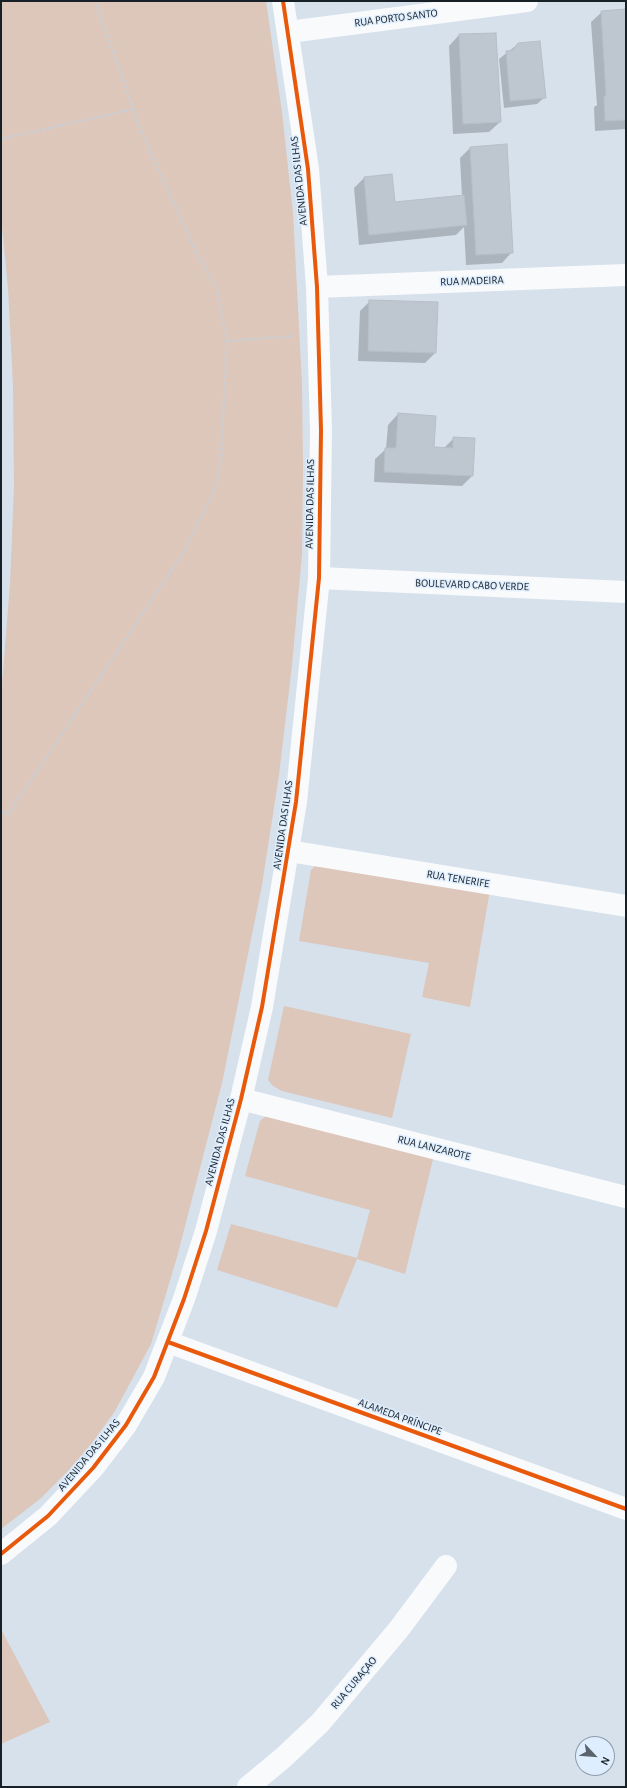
<!DOCTYPE html>
<html>
<head>
<meta charset="utf-8">
<style>
	body { margin:0 }
	#map { position:relative; width:627px; height:1788px; overflow:hidden; background:#d6e1ec; font-family:"Alegreya Sans",sans-serif }
	canvas { display:block }
	.frame { position:absolute; inset:0; border:2px solid #182027; pointer-events:none }
	.north { position:absolute; left:575px; top:1736px; width:40px; height:40px; box-sizing:border-box; background:#deeefe; border:1px solid #8f9ca8; border-radius:50%; rotate:116deg; font-size:11px; font-weight:700; line-height:16px; text-align:center; color:#182027 }
	.north::after { content:''; display:block; margin:auto; width:14px; height:18px; background:#5a646c; clip-path:polygon(50% 0,100% 100%,50% 72%,0 100%) }
</style>
</head>
<body>
<div id="map">
<canvas width="627" height="1788"></canvas>
<div class="frame"></div>
<div class="north">N</div>
</div>
<script>
const g = document.querySelector('canvas').getContext('2d');
g.lineJoin = 'round';
function fillPath(path, color) { g.fillStyle = color; g.fill(path, 'evenodd'); }
const toPath = rows => new Path2D(rows.map(r => 'M' + r).join(''));
function trace(path, color, width, dash) { g.strokeStyle = color; g.lineWidth = width; g.lineCap = dash ? 'butt' : 'round'; g.setLineDash(dash || []); g.stroke(path); }
function label(font, color, halo, rows, align = 'center') {
  g.font = font + ' "Alegreya Sans",sans-serif'; g.lineWidth = 3; g.setLineDash([]); g.textBaseline = 'middle'; g.strokeStyle = halo; g.fillStyle = color; for (const [text, x, y, turn = 0] of rows) {
    g.save(); g.translate(x, y); g.rotate((+turn || 0) * Math.PI / 180); g.textAlign = isNaN(turn) ? turn : align; if (halo) g.strokeText(text, 0, 0); g.fillText(text, 0, 0); g.restore();
  }
}
const green = toPath([
	[1,1,266,1,282,112,293,213,302,384,303,469,302,554,292,665,279,775,262,885,222,1083,177,1257,151,1344,115,1411,92,1443,67,1472,40,1499,1,1529,1,697,10,584,14,486,13,386,8,288,1,217],
	[318,863,490,890,470,1007,422,997,429,963,299,941,311,870],
	[284,1006,411,1034,392,1118,282,1091,273,1086,268,1080],
	[268,1114,434,1155,405,1274,357,1259,337,1308,217,1270,231,1224,357,1258,370,1210,245,1176,260,1121],
	[1,1629,50,1722,1,1744]
]);
const shadow = toPath([
	[626,10,626,129,595,131,594,107,597,105,591,22,602,12],
	[459,35,500,122,489,132,453,134,449,46],
	[518,44,545,97,537,104,504,108,499,59],
	[506,145,512,252,502,263,466,265,464,227,456,235,359,245,354,188,364,178,394,203,462,196,460,158,470,148],
	[370,301,435,353,425,363,358,361,360,311],
	[398,414,435,416,433,448,444,448,454,438,474,439,472,476,462,486,374,482,375,459,386,449,388,425]
]);
const building = toPath([
	[626,9,626,120,605,121,604,96,606,96,601,11,626,9],
	[496,33,501,122,463,124,459,34,496,33],
	[540,41,546,98,510,101,506,51,513,50,518,43,540,41],
	[507,144,513,253,476,255,470,147,507,144],
	[392,174,395,202,464,195,467,225,369,235,364,177,392,174],
	[369,300,438,302,436,353,368,351,369,300],
	[398,413,436,416,434,447,453,448,453,437,475,438,473,476,384,472,385,448,396,448,398,413]
]);
const path = toPath([
	[1,139,133,109],
	[227,341,294,336],
	[1,811,8,814,182,555,215,490,221,457,227,341,216,287,196,252,141,131,95,1]
]);
const minor = toPath([
	[289,32,527,1],
	[317,287,626,275],
	[319,578,626,592],
	[289,851,626,906],
	[241,1099,626,1197],
	[168,1342,626,1509],
	[1,1554,48,1516,93,1468,126,1425,154,1377,184,1299,206,1231,241,1099,262,1007,296,802,319,578,321,430,317,287,308,169,283,1],
	[248,1787,284,1757,320,1723,399,1629,446,1566]
]);
const cycleway = toPath([
	[168,1342,626,1509],
	[1,1554,48,1516,93,1468,126,1425,154,1377,184,1299,206,1231,241,1099,262,1007,296,802,319,578,321,430,317,287,308,169,283,1]
]);
const streetNames = [
	["RUA PORTO SANTO",396,18,-7],
	["AVENIDA DAS ILHAS",299,181,-96],
	["RUA MADEIRA",472,281,-2],
	["AVENIDA DAS ILHAS",310,504,-89],
	["BOULEVARD CABO VERDE",472,585,2],
	["AVENIDA DAS ILHAS",283,825,-82],
	["RUA TENERIFE",458,879,9],
	["AVENIDA DAS ILHAS",220,1142,-75],
	["RUA LANZAROTE",434,1148,14],
	["ALAMEDA PRÍNCIPE",400,1417,20],
	["AVENIDA DAS ILHAS",89,1455,-50],
	["RUA CURAÇAO",354,1683,-50]
];
fillPath(green, '#ddc6ba');
fillPath(shadow, '#0003');
fillPath(building, '#bec7cf');
trace(building, '#b6bec7', 1);
trace(path, '#cbced2', 2.5, [4, 2]);
trace(minor, '#f9fafc', 22);
trace(cycleway, '#e8590c', 4);
label('11px', '#182027', '#deeefe', streetNames);
</script>
</body>
</html>
